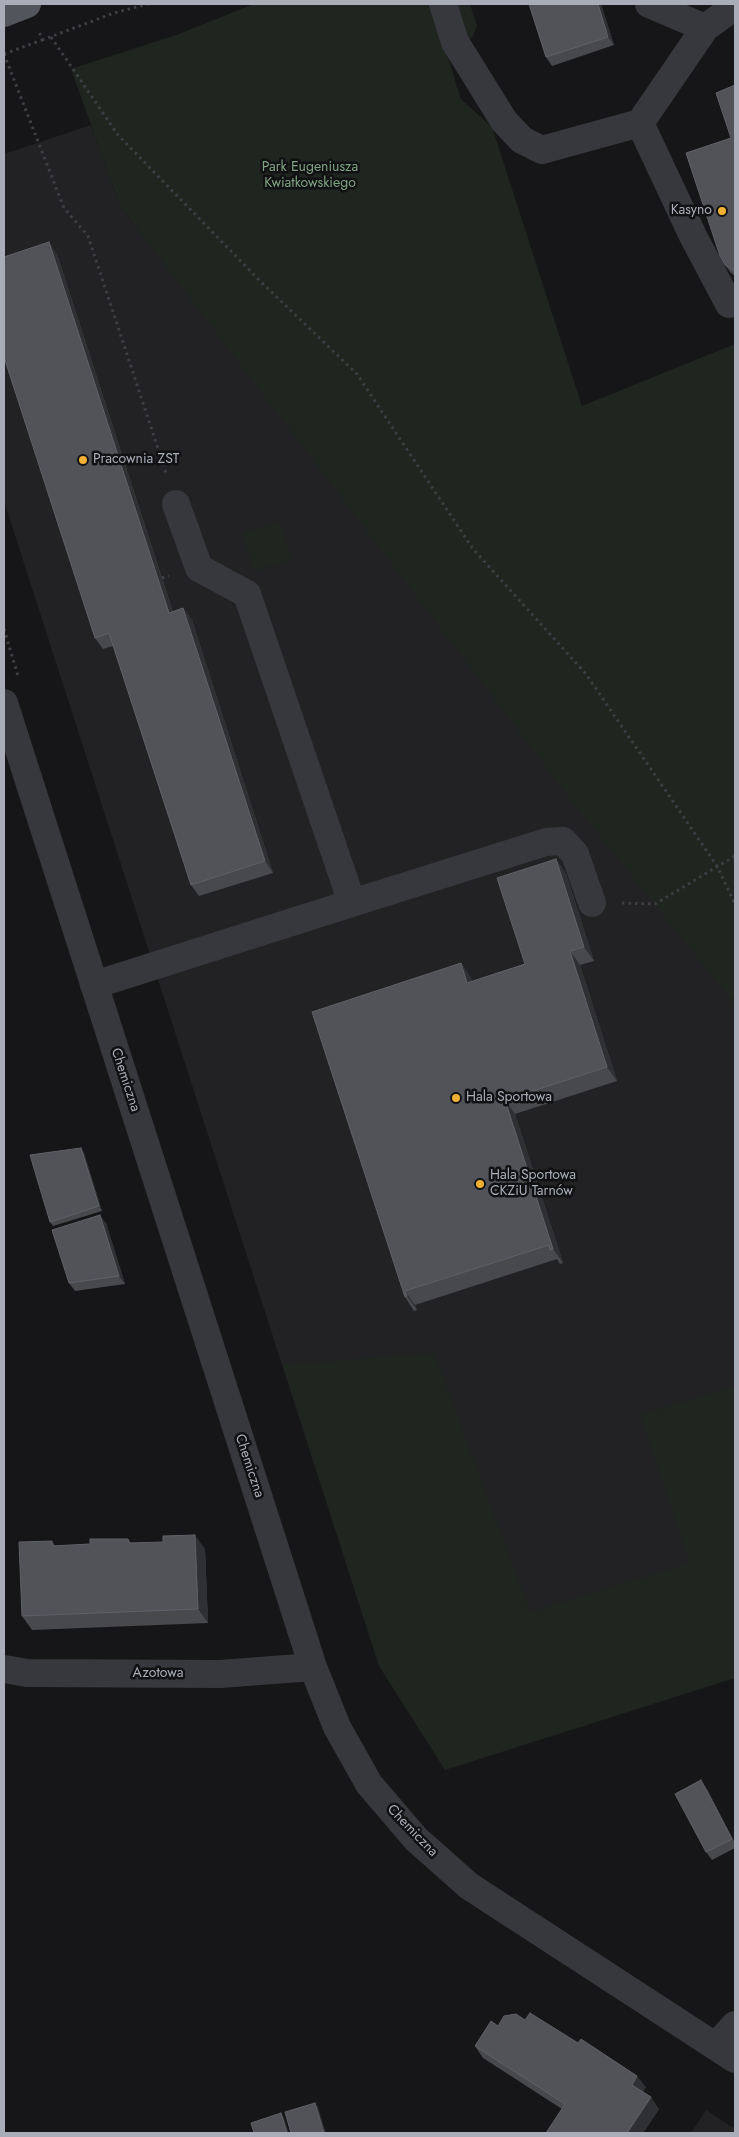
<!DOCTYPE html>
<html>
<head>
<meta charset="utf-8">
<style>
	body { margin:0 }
	#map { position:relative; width:739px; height:2137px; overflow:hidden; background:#161618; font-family:Jost,sans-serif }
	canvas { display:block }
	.frame { position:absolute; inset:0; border:5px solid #a8adb8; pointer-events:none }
</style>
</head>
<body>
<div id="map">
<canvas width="739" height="2137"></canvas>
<div class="frame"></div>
</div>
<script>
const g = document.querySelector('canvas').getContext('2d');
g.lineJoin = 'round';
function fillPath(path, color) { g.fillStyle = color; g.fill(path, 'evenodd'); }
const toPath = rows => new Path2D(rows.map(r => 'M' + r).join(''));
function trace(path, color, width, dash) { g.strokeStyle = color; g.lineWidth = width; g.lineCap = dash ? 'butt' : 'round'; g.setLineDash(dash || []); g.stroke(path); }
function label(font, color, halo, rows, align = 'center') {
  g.font = font + ' Jost,sans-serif'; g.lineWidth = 5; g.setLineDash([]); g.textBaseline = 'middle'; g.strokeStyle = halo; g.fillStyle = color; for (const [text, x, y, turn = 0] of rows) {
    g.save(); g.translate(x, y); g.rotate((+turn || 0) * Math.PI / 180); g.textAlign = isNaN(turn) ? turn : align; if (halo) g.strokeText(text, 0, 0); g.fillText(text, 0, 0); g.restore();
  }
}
const built = toPath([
	[91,125,120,206,735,1004,735,1678,379,1666,4,501,4,154],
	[706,2110,735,2129,735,2133,691,2133]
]);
const green = toPath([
	[254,4,431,4,461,99,492,127,582,406,735,344,735,1004,578,809,120,206,71,69,179,34],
	[455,4,470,4,477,26,473,36,467,41],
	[280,522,291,560,254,571,242,533],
	[434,1353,530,1612,690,1563,640,1415,735,1386,735,1678,445,1770,379,1666,283,1365]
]);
const path = toPath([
	[51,37,118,135,260,281,357,374,473,549,586,674,717,866,735,904],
	[42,40,114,13,148,4],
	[4,54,64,208,88,236,167,476],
	[4,54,42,40,39,31],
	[162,578,169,576],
	[4,629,18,676],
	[622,903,655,904,735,856]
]);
const minor = toPath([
	[443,4,455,42,504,121,522,140,542,150,640,123],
	[649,4,705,28],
	[731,9,705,28,640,123,693,236,729,304,735,302],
	[4,703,313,1667,337,1727,369,1784,416,1839,469,1886,735,2059],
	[352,903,546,842,563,841,575,854,592,903],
	[94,985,352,903,247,594,199,568,176,504],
	[4,1669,27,1673,220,1674,313,1667],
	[716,2046,735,2025]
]);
const major = toPath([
	[4,13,27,4]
]);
const wall = toPath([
	[529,4,601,4,614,45,552,66,546,57],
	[735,85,735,276,731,273,725,265,731,138],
	[57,254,173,612,183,608,192,620,273,873,199,896,191,885,113,646,103,649,95,638],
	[556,859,566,874,594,961,580,965,617,1081,515,1114,563,1263,560,1264,557,1259,415,1305,417,1310,414,1311,405,1297,461,963,471,978,472,981,525,964],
	[81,1148,84,1153,102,1211,53,1226,50,1222],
	[106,1223,125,1284,75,1291,69,1283],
	[128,1539,131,1543,205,1549,208,1623,32,1630,22,1616,52,1541,55,1546,90,1544],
	[707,1789,735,1843,735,1848,712,1860,706,1852],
	[525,2020,646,2087,642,2092,659,2109,643,2133,546,2133,562,2109,483,2058,475,2046,498,2026]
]);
const shadedWall = toPath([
	[598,4,601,4,614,45,608,37],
	[49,242,57,254,177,625,169,613],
	[183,608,192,620,273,873,265,861],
	[556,859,566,874,594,961,584,947],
	[570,951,580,965,617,1081,607,1067],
	[461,963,471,978,477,997,467,983],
	[505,1100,515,1114,563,1263,553,1249],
	[81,1148,84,1153,102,1211,99,1206],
	[100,1215,106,1223,125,1284,119,1276],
	[405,1291,415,1305,417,1310,407,1296],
	[195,1535,205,1549,208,1623,198,1609],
	[701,1780,707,1789,735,1844,732,1839],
	[637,2076,646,2087,640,2097,632,2085],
	[651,2097,659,2109,643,2133,627,2133],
	[315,2103,318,2107,326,2133,324,2133],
	[281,2113,284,2118,289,2133,287,2133]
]);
const building = toPath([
	[529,4,598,4,608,37,546,57,529,4],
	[735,85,735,270,733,270,725,265,720,256,686,153,731,138,716,93,735,85],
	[49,242,169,613,183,608,265,861,191,885,109,633,95,638,4,357,4,257,49,242],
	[556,859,584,947,570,951,607,1067,505,1100,553,1249,550,1250,549,1245,405,1291,407,1296,405,1297,312,1012,461,963,467,983,525,964,497,878,556,859],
	[81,1148,99,1206,50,1222,30,1155,81,1148],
	[100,1215,119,1276,69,1283,52,1230,100,1215],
	[195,1535,198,1609,22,1616,19,1542,52,1541,52,1546,90,1544,90,1539,128,1539,129,1543,163,1542,163,1536,195,1535],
	[701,1780,732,1839,706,1852,675,1794,701,1780],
	[530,2013,578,2043,581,2039,637,2076,632,2085,651,2097,627,2133,546,2133,565,2104,475,2046,491,2021,498,2026,504,2016,516,2014,525,2020,530,2013],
	[315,2103,324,2133,291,2133,285,2112,315,2103],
	[281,2113,287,2133,254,2133,251,2123,281,2113]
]);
const markers = [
	[722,211,5,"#f2b134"],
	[83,460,5,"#f2b134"],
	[456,1098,5,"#f2b134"],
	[480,1184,5,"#f2b134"]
];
const parkNames = [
	["Park Eugeniusza",310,168],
	["Kwiatkowskiego",310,184]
];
const poiNames = [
	["Kasyno",712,211,"right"],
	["Pracownia ZST",93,460],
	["Hala Sportowa",466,1098],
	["Hala Sportowa",490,1176],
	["CKZiU Tarnów",490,1192]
];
const streetNames = [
	["Chemiczna",125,1080,72],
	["Chemiczna",249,1466,72],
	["Azotowa",158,1674],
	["Chemiczna",412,1831,46]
];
fillPath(built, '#222225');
fillPath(green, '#1e261f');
trace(path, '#3d3f44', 3, [2.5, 4]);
trace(minor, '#37383d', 28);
trace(major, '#53555c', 28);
fillPath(wall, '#47494d');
fillPath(shadedWall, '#2f3033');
fillPath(building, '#525359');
trace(building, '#5f6168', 1);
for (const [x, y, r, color] of markers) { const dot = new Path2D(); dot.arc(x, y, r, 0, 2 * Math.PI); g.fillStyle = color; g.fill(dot); trace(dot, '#111113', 2); }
label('14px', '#7fa381', '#111113', parkNames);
label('14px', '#a8adb8', '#111113', poiNames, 'left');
label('14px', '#a8adb8', '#111113', streetNames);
</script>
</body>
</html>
